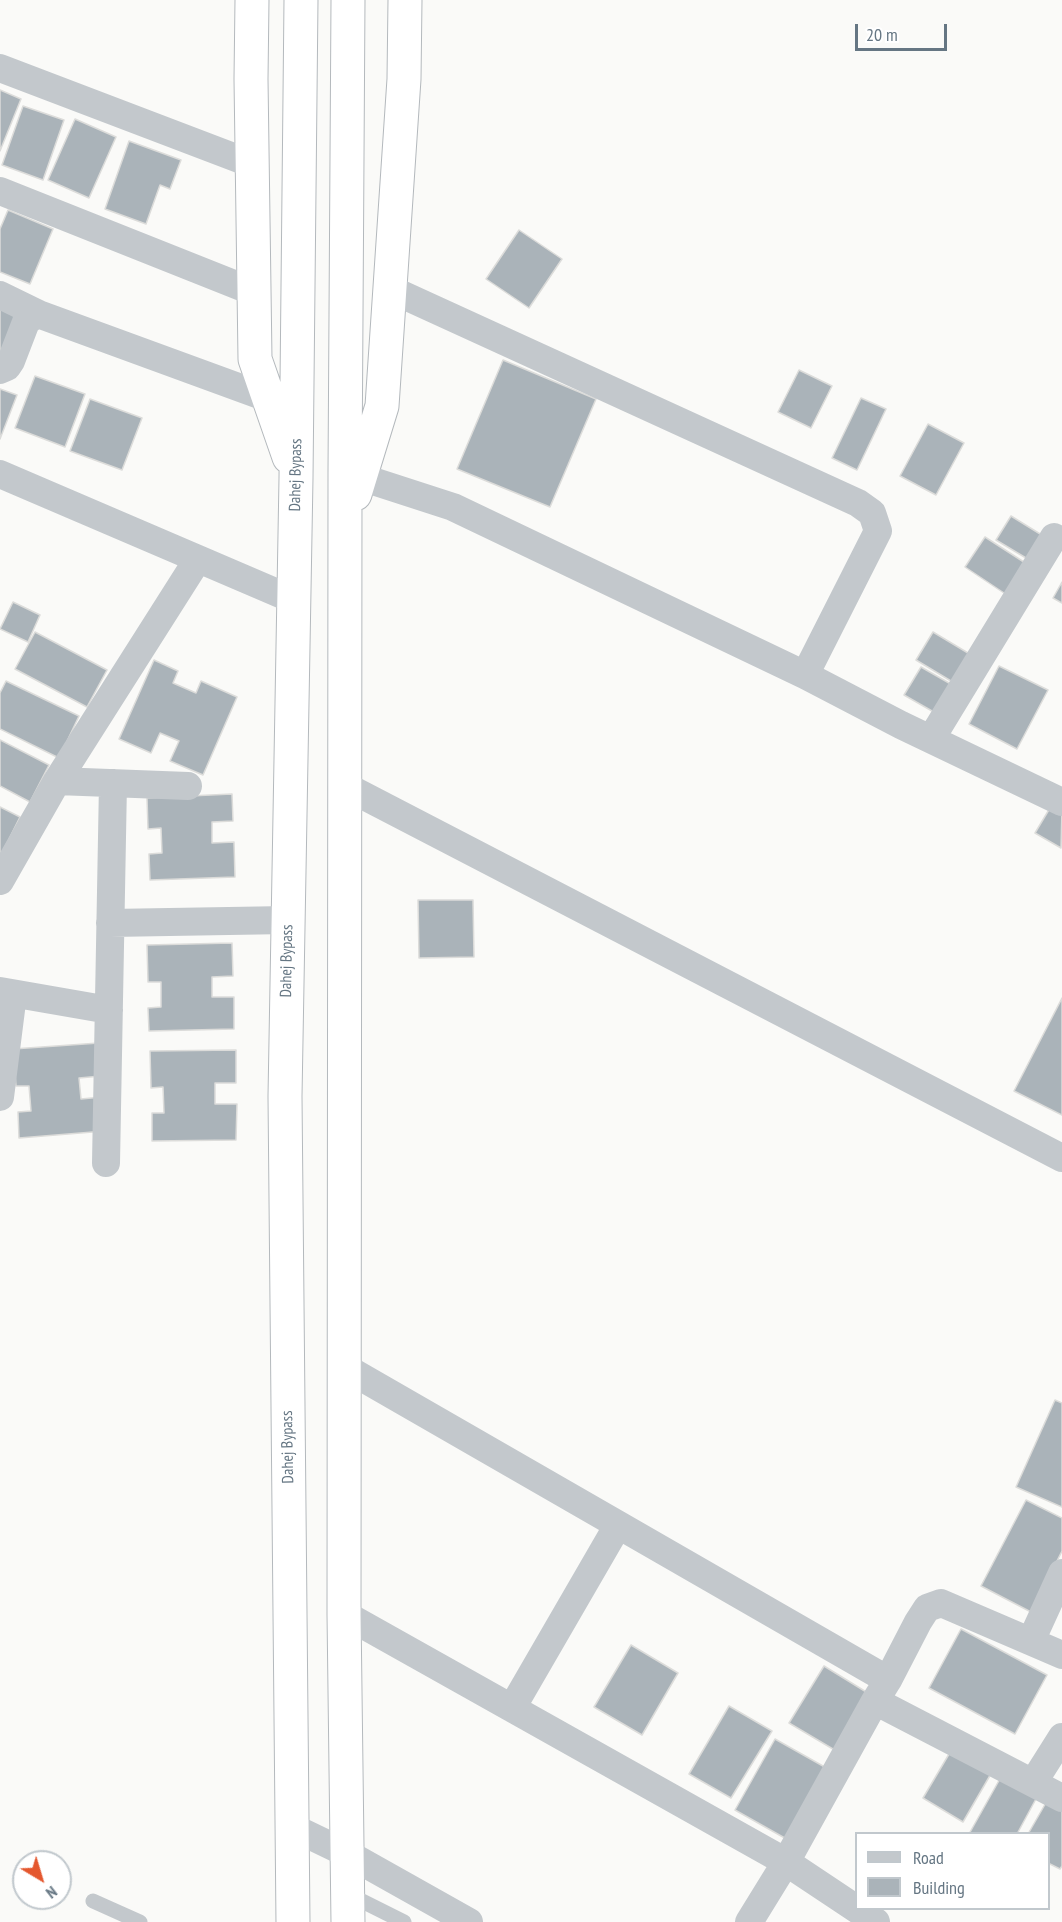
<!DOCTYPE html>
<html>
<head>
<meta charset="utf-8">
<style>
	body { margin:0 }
	#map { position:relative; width:1062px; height:1922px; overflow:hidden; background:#fafaf8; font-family:"PT Sans Narrow",sans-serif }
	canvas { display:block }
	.legend { position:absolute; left:855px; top:1832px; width:195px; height:78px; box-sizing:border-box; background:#fff; border:2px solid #c1c8cd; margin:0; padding:8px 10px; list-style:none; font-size:18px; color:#657683 }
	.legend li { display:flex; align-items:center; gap:12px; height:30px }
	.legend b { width:30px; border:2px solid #c1c8cd }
	.north { position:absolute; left:12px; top:1850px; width:60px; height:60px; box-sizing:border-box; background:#fff; border:2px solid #c1c8cd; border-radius:50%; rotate:142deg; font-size:16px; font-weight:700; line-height:24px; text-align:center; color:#657683 }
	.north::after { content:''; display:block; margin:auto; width:21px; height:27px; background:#e4572e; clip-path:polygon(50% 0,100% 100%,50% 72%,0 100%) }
	.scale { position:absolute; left:855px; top:24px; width:92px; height:27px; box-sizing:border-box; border:3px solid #657683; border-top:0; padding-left:8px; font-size:18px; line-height:21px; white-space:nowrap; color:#657683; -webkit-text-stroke:4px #fff; paint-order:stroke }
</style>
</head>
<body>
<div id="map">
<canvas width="1062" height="1922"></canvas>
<ul class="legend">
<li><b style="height:8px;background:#c3c8cc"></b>Road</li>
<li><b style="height:16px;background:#aab3b9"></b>Building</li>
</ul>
<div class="north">N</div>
<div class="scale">20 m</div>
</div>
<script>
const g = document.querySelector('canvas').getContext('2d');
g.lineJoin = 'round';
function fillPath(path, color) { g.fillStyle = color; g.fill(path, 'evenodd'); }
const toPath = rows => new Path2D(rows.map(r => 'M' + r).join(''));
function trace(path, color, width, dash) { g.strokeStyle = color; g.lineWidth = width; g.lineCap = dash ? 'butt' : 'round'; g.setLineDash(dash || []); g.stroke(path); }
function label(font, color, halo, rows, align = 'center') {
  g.font = font + ' "PT Sans Narrow",sans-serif'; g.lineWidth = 6; g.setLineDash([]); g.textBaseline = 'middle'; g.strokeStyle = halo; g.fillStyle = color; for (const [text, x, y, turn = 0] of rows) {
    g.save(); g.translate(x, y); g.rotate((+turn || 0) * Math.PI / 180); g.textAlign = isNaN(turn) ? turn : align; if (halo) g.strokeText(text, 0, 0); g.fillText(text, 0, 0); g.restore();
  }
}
const building = toPath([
	[0,90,21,99,0,151,0,90],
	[23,106,64,120,43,180,2,165,23,106],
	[75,119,116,137,89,198,48,180,75,119],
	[129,141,181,160,170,189,160,185,146,224,105,209,129,141],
	[8,210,53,229,30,284,0,272,0,229,8,210],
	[519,230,562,259,529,308,486,279,519,230],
	[0,284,29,296,6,352,0,349,0,284],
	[503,360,596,399,550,507,457,469,503,360],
	[799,370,832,386,811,428,778,412,799,370],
	[35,376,85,394,65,447,15,428,35,376],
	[0,389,17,395,0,439,0,389],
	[861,398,886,409,857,470,832,458,861,398],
	[90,399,142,418,122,470,70,451,90,399],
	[928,424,964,443,936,495,900,476,928,424],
	[1011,516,1045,537,1031,561,996,540,1011,516],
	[985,537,1030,566,1010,597,965,567,985,537],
	[1062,582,1062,603,1053,598,1062,582],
	[13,602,40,615,28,642,0,629,13,602],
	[35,632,107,670,87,707,15,669,35,632],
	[933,632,978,659,961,687,916,660,933,632],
	[154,660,178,671,173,683,196,693,201,681,237,697,203,775,170,761,179,741,160,733,151,753,119,739,154,660],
	[999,666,1048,690,1017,749,969,724,999,666],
	[921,667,956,687,939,715,904,695,921,667],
	[6,681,79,716,59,758,0,729,0,693,6,681],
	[0,740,49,765,30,802,0,786,0,740],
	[232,794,233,821,212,822,212,843,234,842,235,877,150,880,149,854,162,853,161,828,148,829,147,798,232,794],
	[1053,803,1062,809,1061,848,1035,833,1053,803],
	[0,807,20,817,2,853,0,852,0,807],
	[418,900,473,900,474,957,419,958,418,900],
	[232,943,233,976,212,977,212,997,234,997,234,1029,149,1031,148,1008,161,1007,161,982,148,982,147,945,232,943],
	[1062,998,1062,1115,1014,1091,1062,998],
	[99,1043,101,1076,79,1078,81,1099,102,1097,105,1131,19,1138,18,1112,31,1111,29,1086,16,1086,13,1049,99,1043],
	[236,1050,236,1083,215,1083,215,1104,237,1104,236,1140,152,1141,152,1113,164,1113,163,1087,151,1088,150,1051,236,1050],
	[1055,1400,1062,1403,1062,1507,1016,1487,1055,1400],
	[1026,1500,1062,1518,1062,1551,1031,1612,981,1586,1026,1500],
	[961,1629,1047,1675,1015,1734,929,1688,961,1629],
	[631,1645,678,1673,642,1735,594,1707,631,1645],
	[824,1666,876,1698,843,1755,789,1723,824,1666],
	[729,1706,772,1731,731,1798,689,1774,729,1706],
	[775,1739,830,1770,790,1841,735,1810,775,1739],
	[952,1749,992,1772,963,1822,923,1798,952,1749],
	[1001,1777,1037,1797,1017,1834,969,1834,1001,1777],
	[1051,1794,1062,1801,1062,1866,1060,1869,1048,1863,1048,1834,1028,1834,1051,1794]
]);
const lane = toPath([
	[348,1894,404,1922],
	[93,1901,140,1922]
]);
const street = toPath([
	[0,68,252,164],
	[0,191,254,292],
	[390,289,858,503,872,513,878,531,805,675],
	[0,295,41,315],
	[0,370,7,367,11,361,26,322,33,316,41,315,268,398],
	[345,472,453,507,805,675,901,725,1062,802],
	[0,474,294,600],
	[931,739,1054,537],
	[57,781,188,786],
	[345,786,1062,1158],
	[0,881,57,781,198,559],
	[110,923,288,920],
	[0,991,109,1010],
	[0,1097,13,994],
	[106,1163,113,783],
	[344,1367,888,1680,875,1701,1062,1798],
	[344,1614,786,1862,876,1922],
	[1031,1641,1062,1573],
	[888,1680,918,1622,927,1608,941,1603,1062,1655],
	[512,1708,618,1525],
	[1033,1783,1062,1737],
	[292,1827,348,1854,469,1922],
	[749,1922,786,1862,875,1701]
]);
const highway = toPath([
	[252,0,251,79,255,359,289,457],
	[348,0,345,472,344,1614,348,1922],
	[355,494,382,406,404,79,405,0],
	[293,1922,285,1096,296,478,301,0]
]);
const streetNames = [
	["Dahej Bypass",296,475,-89],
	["Dahej Bypass",287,961,-89],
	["Dahej Bypass",288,1447,-91]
];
fillPath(building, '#aab3b9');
trace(building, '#dcdcda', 1.5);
trace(highway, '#b4b9bd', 35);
trace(lane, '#c3c8cc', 15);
trace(street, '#c3c8cc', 28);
trace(highway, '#fff', 33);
label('16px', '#657683', '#fff', streetNames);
</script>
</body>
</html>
